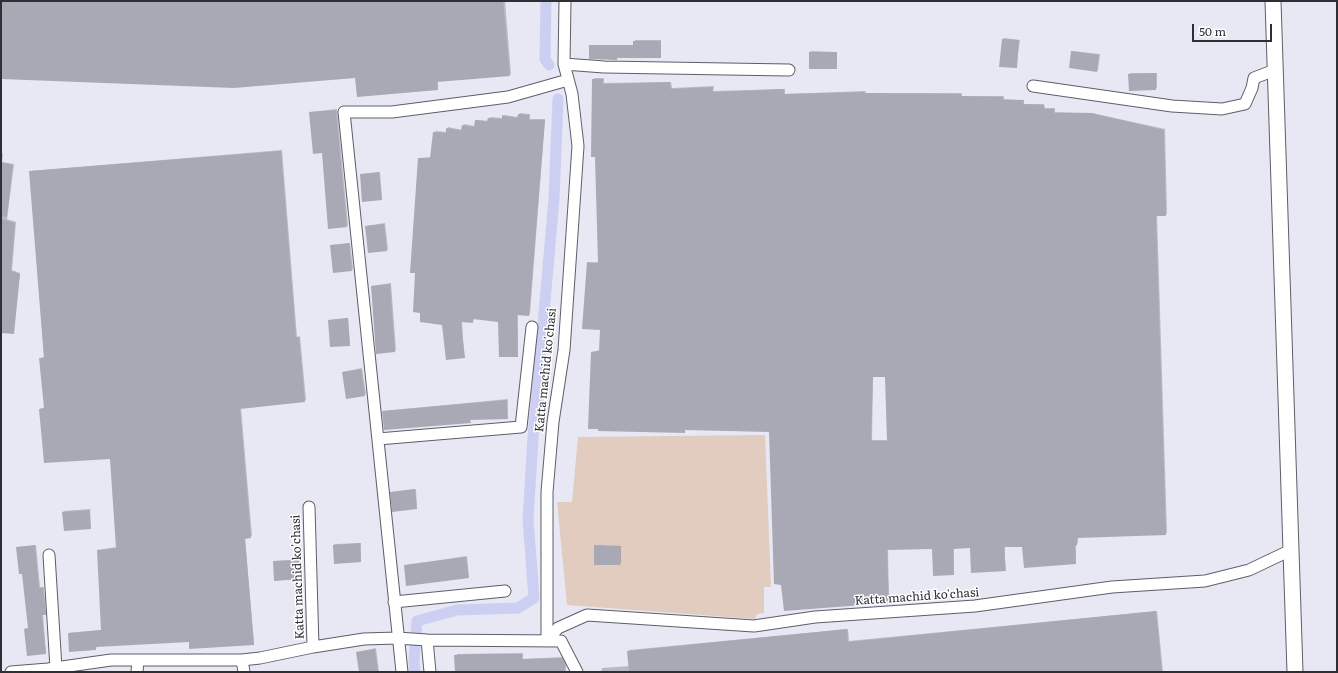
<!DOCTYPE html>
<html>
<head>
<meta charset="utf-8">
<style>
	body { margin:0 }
	#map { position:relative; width:1338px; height:673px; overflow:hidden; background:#e7e8f3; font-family:Literata,serif }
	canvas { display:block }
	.frame { position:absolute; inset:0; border:2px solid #2e2f33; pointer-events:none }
	.scale { position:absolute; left:1192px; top:24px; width:80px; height:18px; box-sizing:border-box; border:2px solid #2e2f33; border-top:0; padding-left:5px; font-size:12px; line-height:14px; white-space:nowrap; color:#2e2f33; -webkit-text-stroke:3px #fff; paint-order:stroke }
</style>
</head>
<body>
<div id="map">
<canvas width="1338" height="673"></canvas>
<div class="frame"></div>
<div class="scale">50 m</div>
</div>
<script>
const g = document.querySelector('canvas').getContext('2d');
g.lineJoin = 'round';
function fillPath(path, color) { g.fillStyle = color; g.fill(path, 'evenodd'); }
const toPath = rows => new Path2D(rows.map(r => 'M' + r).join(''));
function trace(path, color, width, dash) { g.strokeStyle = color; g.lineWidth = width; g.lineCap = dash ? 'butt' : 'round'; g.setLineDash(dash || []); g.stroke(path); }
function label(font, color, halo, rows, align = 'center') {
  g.font = font + ' Literata,serif'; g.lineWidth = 3; g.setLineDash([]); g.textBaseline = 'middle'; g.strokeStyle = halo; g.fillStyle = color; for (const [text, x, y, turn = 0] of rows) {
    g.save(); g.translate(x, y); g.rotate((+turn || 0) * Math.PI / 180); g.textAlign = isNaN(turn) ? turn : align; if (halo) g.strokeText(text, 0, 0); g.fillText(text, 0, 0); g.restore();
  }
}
const green = toPath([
	[765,435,771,587,764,587,764,613,757,614,755,619,567,605,557,502,572,502,578,437]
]);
const shadow = toPath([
	[1,1,505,1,511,74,438,81,438,89,355,77,1,78],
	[1004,38,1020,40,1016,67,1003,39],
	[635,40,661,40,661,56,618,57,617,59,590,45,634,45],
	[811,51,837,52,837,67,836,68,810,53],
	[1073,51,1100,54,1098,70,1097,71,1072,52],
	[1130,73,1157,73,1157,88,1130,90],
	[594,78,604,78,604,83,671,82,672,88,714,86,713,91,785,89,785,94,865,91,866,93,962,93,962,96,1004,96,1004,99,1024,100,1024,104,1044,104,1045,108,1055,108,1055,112,1092,113,1165,129,1167,214,1157,215,1167,533,1078,537,1078,543,1076,544,1076,563,1025,567,1023,546,1005,546,1005,570,970,547,954,548,954,574,933,548,888,549,889,602,770,431,686,429,684,432,592,352,600,350,601,329,588,263,599,262],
	[873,376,886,376,888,440,872,440],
	[337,109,348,225,347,226,310,112],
	[520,113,530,114,530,119,545,119,530,314,518,314,518,356,499,321,474,318,473,322,462,321,464,357,443,324,416,272,411,272,419,158,431,157,435,131,447,132,448,127,462,130,464,124,475,126,477,120,488,121,490,117,503,118,504,115,518,117],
	[282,150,297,337,300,336,306,400,241,408,252,536,245,538,254,643,190,641,97,646,96,649,69,633,102,630,98,550,117,547,111,458,40,409,45,407,40,358,44,357,30,171],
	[1,153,3,153,2,162,14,164,7,219,16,222,12,270,20,273,13,333,1,332],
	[380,172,382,198,381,199,361,175],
	[385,223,388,249,387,250,366,226],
	[350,243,353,269,352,270,331,246],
	[391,283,396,350,395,351,372,286],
	[348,318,350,343,349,345,329,320],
	[362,368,366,394,365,395,343,372],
	[508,399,507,418,471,419,470,422,383,411],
	[416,489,417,508,393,492],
	[90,509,90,528,63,512,64,511],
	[361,543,361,561,334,545,335,544],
	[36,545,40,587,44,587,46,613,43,614,46,653,25,629,29,628,23,573,17,548],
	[596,545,621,546,621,563,620,564,595,546],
	[467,556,469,577,405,566,406,565],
	[301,559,301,578,274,562,275,561],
	[1157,611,1163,672,601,672,602,668,630,666,629,650,848,629,849,641],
	[376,648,379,672,360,672,357,652],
	[523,653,523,659,563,657,566,662,566,672,456,672,457,654]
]);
const canal = toPath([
	[546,1,545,59,549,65],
	[415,672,414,661,417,621,457,610,518,608,534,598,528,519,533,438,554,199,558,99]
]);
const building = toPath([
	[1,1,503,1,510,76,437,82,438,90,357,97,355,78,234,88,1,79],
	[1002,39,1019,40,1017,68,999,67],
	[633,41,661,41,661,58,617,58,617,60,589,59,589,45,633,45],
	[1071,51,1099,55,1097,72,1069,68],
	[809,52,837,52,837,69,809,69],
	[1156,73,1156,90,1129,91,1128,74],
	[592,79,603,79,603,84,670,82,671,89,713,87,713,92,784,89,784,94,865,92,865,93,961,94,961,96,1003,97,1003,100,1024,100,1023,104,1044,105,1044,109,1054,109,1054,113,1091,113,1164,130,1166,216,1156,216,1166,535,1077,538,1077,545,1075,546,1076,564,1024,568,1022,547,1004,547,1006,571,971,573,970,548,953,549,954,575,933,576,932,549,887,550,889,603,784,611,781,585,774,584,769,432,685,430,685,433,598,431,598,429,588,429,591,352,599,351,600,330,582,329,587,262,598,263,595,157,591,157],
	[873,377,885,377,887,441,871,441],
	[336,110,347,227,328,229,322,153,313,154,309,112],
	[518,114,529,115,529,120,545,120,529,316,517,315,518,357,499,357,498,322,473,319,473,323,461,322,465,358,446,360,442,325,420,322,420,313,413,312,415,273,410,273,418,158,430,158,433,132,446,133,446,128,461,130,462,125,474,127,475,120,487,121,488,118,502,119,502,115,517,118],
	[281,151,296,337,299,337,305,402,240,409,251,538,245,539,254,645,189,649,189,642,96,647,96,650,69,652,68,633,101,630,97,550,116,548,110,459,44,463,39,409,44,408,39,358,44,358,29,171],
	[1,162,13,165,7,217,1,216],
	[379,172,382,200,362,202,360,174],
	[1,219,15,223,11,271,20,274,14,334,1,333],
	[384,224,387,251,368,253,365,226],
	[349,243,352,271,333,273,330,245],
	[390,284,395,352,376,354,371,286],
	[348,318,350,346,330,347,328,320],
	[361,369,365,396,346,399,342,372],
	[507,400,508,419,470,420,471,423,384,430,382,411],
	[415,489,417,509,392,512,390,492],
	[90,510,91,529,64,531,62,512],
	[360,543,361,562,334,564,333,545],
	[35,545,39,588,43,588,46,615,42,615,46,654,27,656,24,629,28,628,22,574,19,574,16,547],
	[594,545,621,547,620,565,594,565],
	[466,557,469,578,406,586,404,565],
	[300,560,301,579,274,581,273,561],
	[1156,611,1162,672,629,672,627,651,847,629,848,642],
	[375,649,378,672,359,672,356,652],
	[482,654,522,654,522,659,562,658,565,664,565,672,455,672,454,655]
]);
const street = toPath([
	[564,64,604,67,789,70],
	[1033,86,1172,106,1222,109,1245,104,1252,88,1254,78,1275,70],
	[378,439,521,427,532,327],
	[309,507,313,647],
	[49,555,56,668],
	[394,602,505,591],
	[427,640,430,672],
	[547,641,558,628,587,615,754,626,815,617,975,606,1112,587,1205,581,1249,570,1291,550],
	[547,641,547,492,553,422,564,350,578,146,572,94,564,64,565,1],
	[242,660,244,672],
	[11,672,48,669,111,660,242,660,260,658,313,647,364,639,397,638,427,640,561,641,577,672],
	[137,672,138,660],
	[402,672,344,112,392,112,508,97,568,80]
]);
const secondary = toPath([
	[1273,1,1295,672]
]);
const streetNames = [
	["Katta machid ko'chasi",546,370,-84],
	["Katta machid ko'chasi",298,577,-92],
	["Katta machid ko'chasi",917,597,-4]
];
fillPath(green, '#e1ccbf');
fillPath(shadow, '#0003');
trace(canal, '#cccff2', 11);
fillPath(building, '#a8a9b4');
trace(street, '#5d5e68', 13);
trace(secondary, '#5d5e68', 17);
trace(street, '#fff', 11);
trace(secondary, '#fff', 15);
label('12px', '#2e2f33', '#fff', streetNames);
</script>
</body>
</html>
